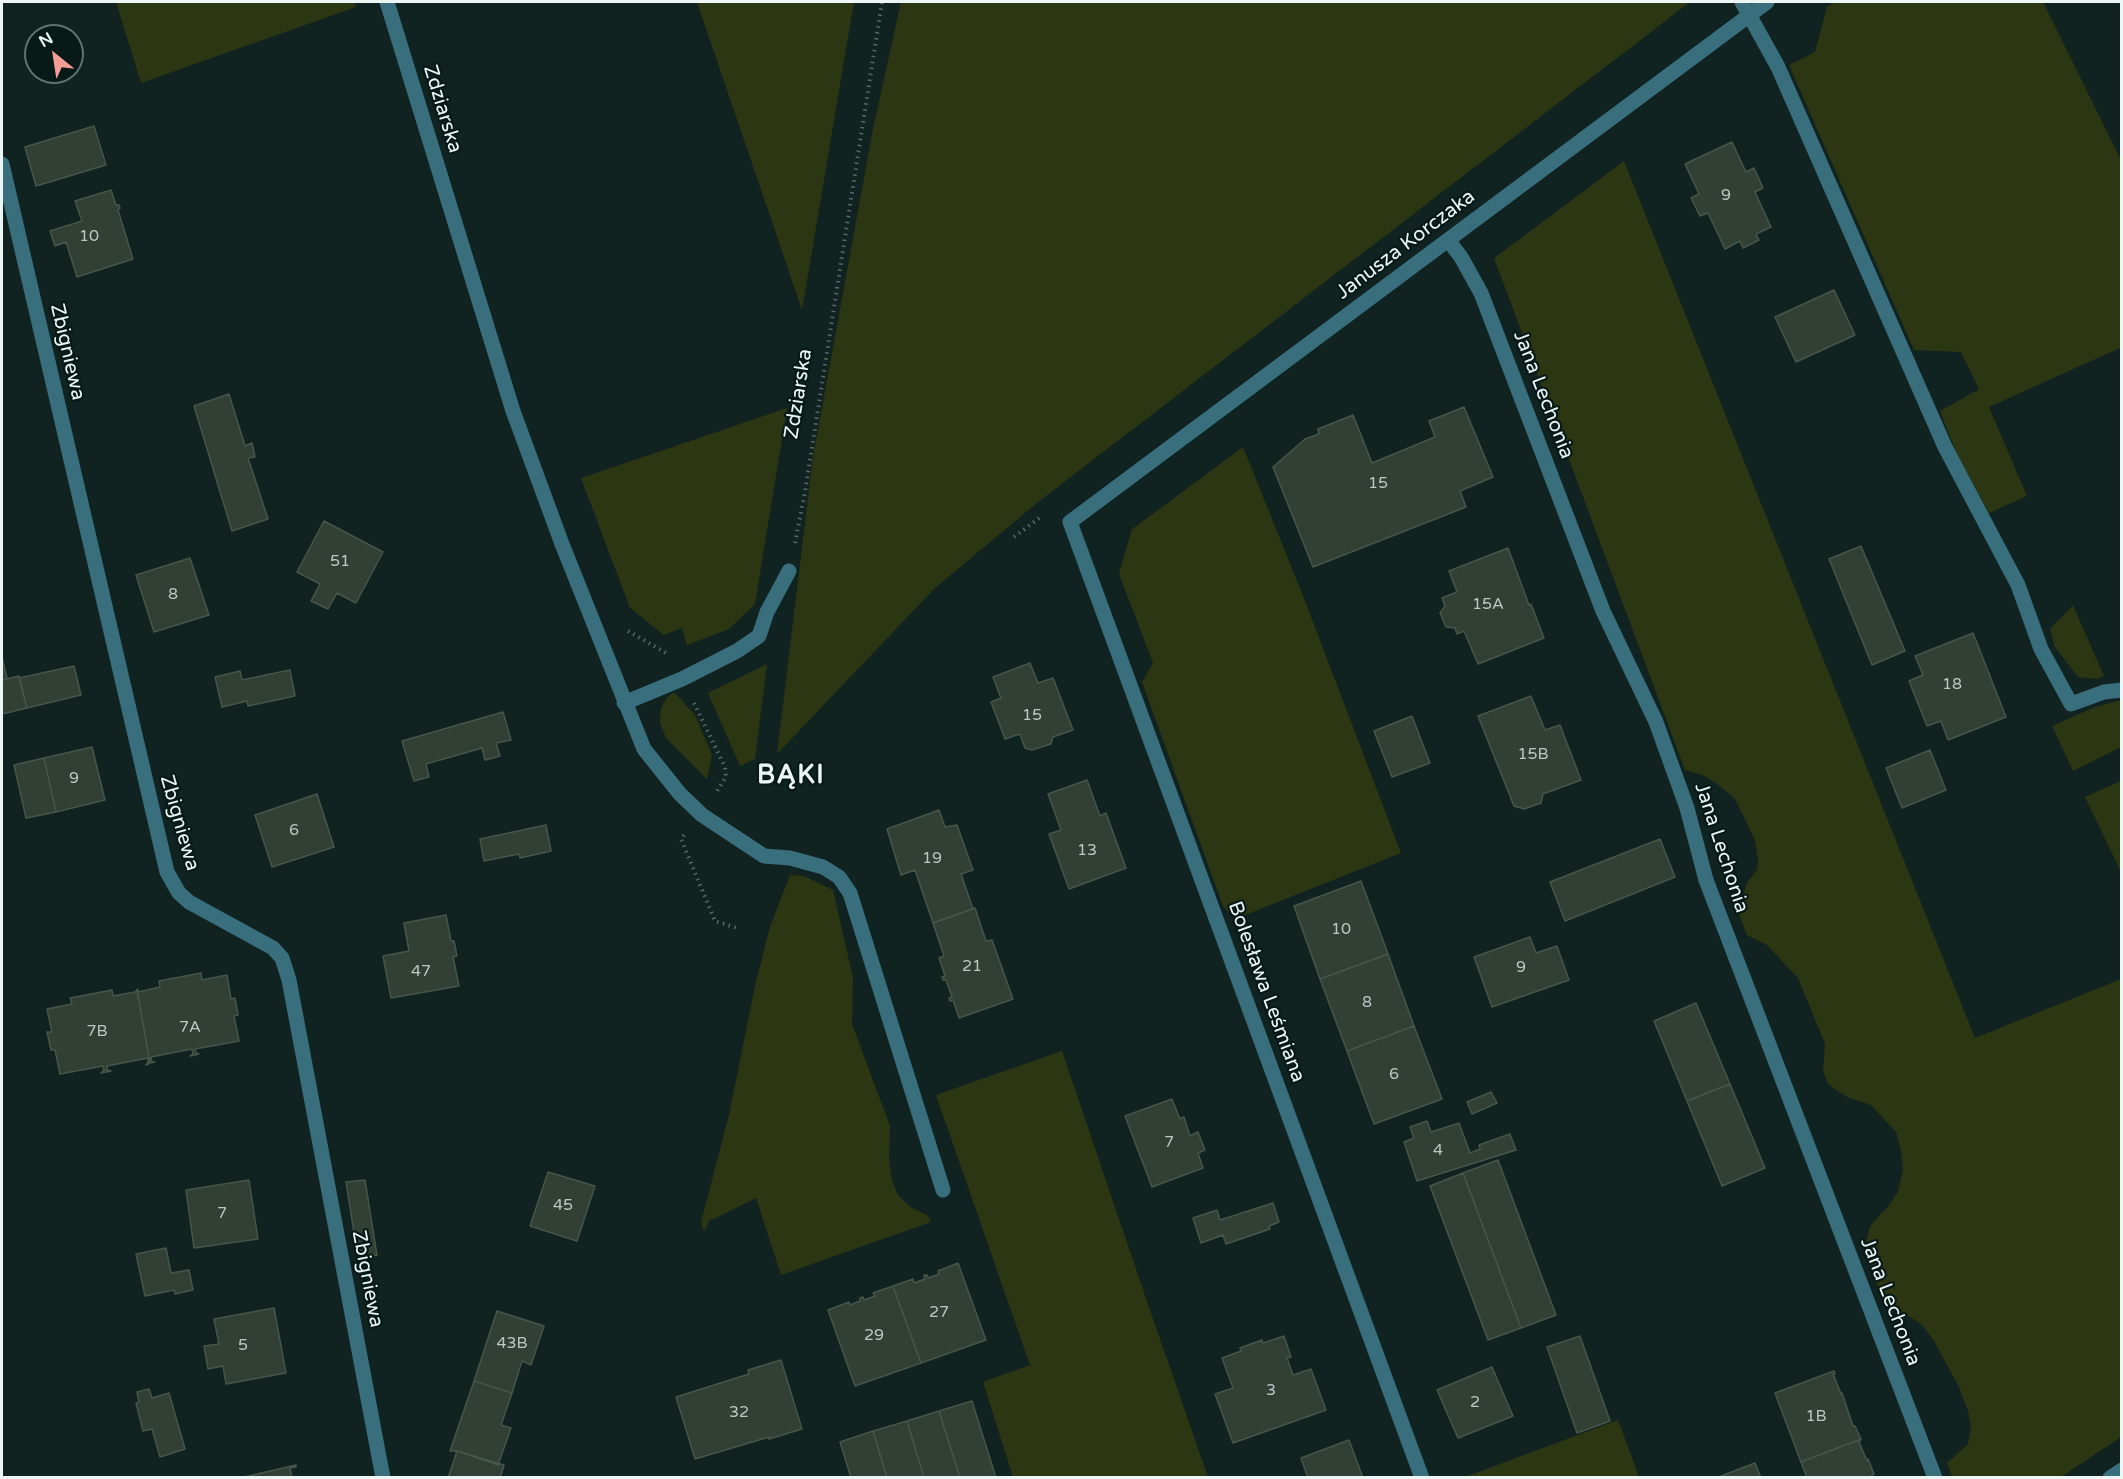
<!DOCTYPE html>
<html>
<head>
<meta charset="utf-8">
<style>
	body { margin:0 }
	#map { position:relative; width:2123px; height:1479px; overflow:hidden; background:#102321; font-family:"Varela Round",sans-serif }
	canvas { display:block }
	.frame { position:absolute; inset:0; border:3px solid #ebf6f5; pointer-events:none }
	.north { position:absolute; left:24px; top:24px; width:60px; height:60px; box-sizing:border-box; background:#071a18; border:2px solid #627270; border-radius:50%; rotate:330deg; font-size:16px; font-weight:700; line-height:24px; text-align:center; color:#ebf6f5 }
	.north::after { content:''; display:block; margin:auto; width:21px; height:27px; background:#f59c96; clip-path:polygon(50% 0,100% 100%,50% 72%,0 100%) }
</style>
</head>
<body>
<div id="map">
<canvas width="2123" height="1479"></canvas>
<div class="frame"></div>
<div class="north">N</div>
</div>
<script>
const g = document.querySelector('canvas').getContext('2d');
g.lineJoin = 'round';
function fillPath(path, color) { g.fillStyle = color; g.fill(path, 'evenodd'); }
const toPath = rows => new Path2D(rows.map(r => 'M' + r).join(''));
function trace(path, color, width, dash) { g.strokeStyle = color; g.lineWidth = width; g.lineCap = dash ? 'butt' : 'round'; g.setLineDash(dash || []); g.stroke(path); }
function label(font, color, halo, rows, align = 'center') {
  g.font = font + ' "Varela Round",sans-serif'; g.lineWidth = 4.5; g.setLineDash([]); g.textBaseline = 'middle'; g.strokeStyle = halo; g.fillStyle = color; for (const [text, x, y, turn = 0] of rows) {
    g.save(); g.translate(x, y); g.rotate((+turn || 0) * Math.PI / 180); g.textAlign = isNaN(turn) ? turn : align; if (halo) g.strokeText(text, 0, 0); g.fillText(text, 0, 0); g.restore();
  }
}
const green = toPath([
	[116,2,354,2,356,7,141,83],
	[697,2,854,2,802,310],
	[901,2,1690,2,1038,502,935,588,777,754,813,457,873,129],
	[1835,2,2043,2,2121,160,2122,347,1989,407,2027,496,1989,513,1956,452,1940,411,1979,389,1961,352,1914,350,1789,65,1815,52,1827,7],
	[1624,161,1975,1038,2121,979,2121,1437,2061,1477,1952,1477,1947,1463,1968,1444,1971,1426,1968,1411,1959,1387,1934,1341,1922,1325,1906,1314,1886,1308,1864,1250,1870,1226,1889,1205,1898,1192,1903,1170,1901,1150,1896,1132,1871,1105,1847,1097,1828,1084,1823,1071,1825,1044,1798,978,1767,945,1747,935,1738,911,1747,883,1757,870,1758,860,1755,840,1735,799,1716,783,1702,775,1685,770,1494,258],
	[787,408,755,604,729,629,687,645,682,628,664,635,630,608,581,478],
	[1243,447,1305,601,1401,853,1245,915,1231,915,1223,906,1142,682,1153,663,1119,574,1132,529],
	[2073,605,2104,676,2097,679,2078,677,2055,647,2050,629],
	[767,664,755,759,740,766,708,693],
	[673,693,676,694,695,715,712,755,707,779,666,738,660,723,661,708,667,697],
	[2121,700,2121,747,2073,771,2052,726,2095,707],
	[2121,781,2121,872,2085,797],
	[790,875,804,876,833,890,853,978,852,1024,890,1126,889,1160,892,1180,898,1195,909,1206,927,1215,931,1222,781,1275,756,1198,709,1221,704,1232,701,1222,729,1115,755,986,770,927],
	[1062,1051,1153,1319,1208,1477,1013,1477,983,1382,1030,1365,936,1095],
	[1618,1420,1639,1477,1465,1477]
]);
const building = toPath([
	[94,126,106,165,36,186,25,147,94,126],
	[1732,142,1746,172,1754,168,1763,188,1755,192,1771,227,1756,234,1759,240,1743,248,1740,241,1725,249,1708,213,1700,216,1691,198,1699,194,1685,164,1732,142],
	[111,190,116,205,119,205,120,208,118,210,133,259,77,277,66,242,55,246,50,231,82,221,75,201,111,190],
	[1834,290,1855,335,1796,362,1775,317,1834,290],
	[229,394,245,446,252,443,255,457,248,458,268,519,232,531,194,406,229,394],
	[1464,407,1493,477,1460,491,1466,507,1313,567,1273,467,1305,439,1319,434,1318,429,1353,415,1372,463,1435,437,1429,421,1464,407],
	[324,521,383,552,356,603,337,593,328,609,311,601,320,584,297,572,324,521],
	[1861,546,1905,651,1872,665,1829,559,1861,546],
	[1508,548,1529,605,1531,604,1544,638,1478,664,1464,631,1457,634,1455,628,1446,627,1440,613,1445,606,1442,598,1457,592,1449,571,1508,548],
	[190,558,209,615,154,632,136,575,190,558],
	[1973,633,2006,717,1948,740,1941,721,1927,726,1909,681,1923,675,1915,656,1973,633],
	[2,657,7,679,2,680,2,657],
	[1030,663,1038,683,1053,678,1073,730,1053,737,1051,744,1032,750,1025,748,1020,734,1005,739,991,702,1001,698,993,677,1030,663],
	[74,666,81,695,27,708,19,678,74,666],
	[290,670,295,696,248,706,247,701,222,707,215,677,240,671,242,680,290,670],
	[19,676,27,708,2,714,2,680,19,676],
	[1531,696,1545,730,1560,725,1581,780,1543,794,1541,803,1524,809,1514,806,1478,716,1531,696],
	[503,712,511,740,496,743,500,756,485,760,482,748,426,764,429,777,414,781,402,741,503,712],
	[1412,716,1430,763,1392,777,1374,731,1412,716],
	[92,747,105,800,56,812,44,758,92,747],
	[1930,750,1946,790,1902,808,1886,768,1930,750],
	[44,758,56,812,26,818,14,765,44,758],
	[1087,780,1100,816,1106,813,1126,868,1069,889,1049,834,1061,830,1048,794,1087,780],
	[317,794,334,847,272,867,255,815,317,794],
	[939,810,945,827,957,825,973,870,961,874,973,909,933,923,915,870,901,875,887,829,939,810],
	[546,825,551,851,520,858,519,854,484,861,480,839,546,825],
	[1660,839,1675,877,1565,921,1550,882,1660,839],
	[1361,881,1388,954,1320,979,1294,906,1361,881],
	[975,908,986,941,992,940,1013,999,959,1018,953,1000,950,1001,949,998,952,997,946,980,943,980,942,977,945,976,939,958,944,956,933,923,975,908],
	[446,915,451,941,454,941,457,956,453,957,459,986,391,998,383,956,409,951,404,923,446,915],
	[1530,937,1536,953,1557,946,1569,980,1492,1007,1474,957,1530,937],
	[1388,954,1414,1026,1347,1051,1320,979,1388,954],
	[201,973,202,980,227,975,231,999,235,998,238,1015,234,1016,239,1041,195,1049,196,1053,199,1054,190,1056,193,1054,192,1049,151,1057,152,1062,155,1062,150,1063,137,990,138,989,138,992,160,987,159,981,201,973],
	[112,990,113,996,135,992,137,990,150,1063,146,1065,148,1062,148,1058,107,1066,107,1070,111,1071,101,1073,104,1070,103,1066,60,1074,55,1050,51,1050,47,1032,52,1032,47,1009,72,1004,70,998,112,990],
	[1696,1003,1730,1084,1687,1101,1654,1021,1696,1003],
	[1414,1026,1442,1099,1374,1124,1347,1051,1414,1026],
	[1730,1084,1765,1168,1722,1186,1687,1101,1730,1084],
	[1491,1092,1497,1103,1472,1114,1467,1102,1491,1092],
	[1172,1099,1180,1119,1184,1117,1190,1136,1198,1132,1205,1150,1198,1153,1203,1168,1152,1187,1125,1116,1172,1099],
	[1427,1121,1431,1132,1459,1123,1470,1153,1480,1149,1479,1145,1510,1134,1516,1150,1417,1181,1404,1142,1414,1138,1410,1127,1427,1121],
	[1498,1160,1556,1315,1521,1328,1463,1173,1498,1160],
	[548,1172,595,1186,577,1241,530,1226,548,1172],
	[1463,1173,1521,1328,1488,1340,1430,1186,1463,1173],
	[249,1180,258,1239,194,1248,186,1190,249,1180],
	[365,1180,377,1255,358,1258,346,1182,365,1180],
	[1273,1203,1279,1222,1269,1226,1270,1229,1226,1244,1223,1235,1201,1243,1193,1218,1217,1210,1220,1220,1273,1203],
	[166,1248,171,1273,189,1270,193,1290,175,1294,174,1290,145,1296,136,1254,166,1248],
	[958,1263,986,1340,921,1363,893,1286,913,1279,914,1283,925,1279,924,1275,927,1275,928,1278,939,1274,938,1271,958,1263],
	[893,1286,921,1363,855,1386,828,1310,849,1302,850,1305,860,1301,860,1298,863,1297,864,1300,875,1296,873,1293,893,1286],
	[274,1308,286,1373,226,1384,223,1366,208,1369,204,1346,219,1344,214,1319,274,1308],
	[497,1311,544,1326,531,1365,522,1361,512,1393,474,1381,497,1311],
	[1284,1336,1291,1357,1287,1358,1293,1375,1311,1369,1326,1410,1233,1443,1215,1394,1233,1388,1222,1358,1241,1351,1240,1348,1262,1340,1263,1343,1284,1336],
	[1580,1336,1610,1421,1577,1433,1547,1347,1580,1336],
	[781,1360,802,1429,769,1439,769,1437,695,1459,676,1397,749,1374,748,1370,781,1360],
	[1492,1367,1513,1416,1458,1438,1437,1390,1492,1367],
	[1834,1371,1835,1374,1833,1374,1841,1394,1842,1393,1853,1426,1855,1426,1861,1439,1801,1462,1775,1393,1834,1371],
	[474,1381,512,1393,501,1425,511,1428,498,1465,457,1451,450,1451,474,1381],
	[149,1389,152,1398,169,1393,185,1449,160,1457,152,1429,143,1431,136,1403,139,1402,137,1392,149,1389],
	[972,1401,996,1478,960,1478,939,1411,972,1401],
	[939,1411,960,1478,924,1478,907,1421,939,1411],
	[907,1421,924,1478,887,1478,873,1431,907,1421],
	[873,1431,887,1478,851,1478,840,1442,873,1431],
	[1861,1439,1859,1442,1867,1461,1868,1459,1874,1474,1872,1475,1873,1478,1807,1478,1801,1462,1861,1439],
	[1349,1440,1363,1478,1308,1478,1301,1458,1349,1440],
	[457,1451,504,1465,500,1478,448,1478,457,1451],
	[1755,1463,1761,1478,1716,1478,1755,1463],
	[296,1465,296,1467,290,1468,292,1478,240,1478,296,1465]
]);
const path = toPath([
	[1014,537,1042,516],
	[795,543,805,492,882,2],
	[628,631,668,654],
	[694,703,725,767,726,777,717,791],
	[684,835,681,839,715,921,737,928]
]);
const minor = toPath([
	[387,2,513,411,562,544,644,749,680,794,702,815,764,856,790,858,823,867,839,877,850,893,943,1190],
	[1742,2,1778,67,1945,447,2018,585,2041,649,2071,704,2104,692,2122,690],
	[2,164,167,872,179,893,189,902,273,948,282,958,289,980,383,1478],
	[1448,240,1461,257,1481,293,1603,611,1656,722,1687,808,1706,880,1935,1478],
	[624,703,682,679,737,651,759,636,767,612,789,571],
	[1422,1478,1070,522,1767,2],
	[2110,1478,2122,1470]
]);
const numberNames = [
	["9",1726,196],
	["10",89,237],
	["15",1378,484],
	["51",340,562],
	["8",173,595],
	["15A",1488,605],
	["18",1952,685],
	["15",1032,716],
	["15B",1533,755],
	["9",74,779],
	["6",294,831],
	["13",1087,851],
	["19",932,859],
	["10",1341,930],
	["21",972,967],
	["9",1521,968],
	["47",421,972],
	["8",1367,1003],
	["7A",190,1028],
	["7B",97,1032],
	["6",1394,1075],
	["7",1169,1143],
	["4",1438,1151],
	["45",563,1206],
	["7",222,1214],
	["27",939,1313],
	["29",874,1336],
	["43B",512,1344],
	["5",243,1346],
	["3",1271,1391],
	["2",1475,1403],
	["32",739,1413],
	["1B",1816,1417]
];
const streetNames = [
	["Zdziarska",442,109,73],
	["Janusza Korczaka",1406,245,-37],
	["Zbigniewa",67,352,77],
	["Zdziarska",799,394,-81],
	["Jana Lechonia",1543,395,69],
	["Zbigniewa",179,823,74],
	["Jana Lechonia",1721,848,72],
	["Bolesława Leśmiana",1266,992,70],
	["Zbigniewa",367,1279,79],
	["Jana Lechonia",1890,1302,69]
];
const districtNames = [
	["BĄKI",791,776]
];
fillPath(green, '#2d3612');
fillPath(building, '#313f34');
trace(building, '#47564b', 1.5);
trace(path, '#576866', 4, [1.5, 4.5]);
trace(minor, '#396e7d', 15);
label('16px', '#bcc8c5', null, numberNames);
label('20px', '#ebf6f5', '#071a18', streetNames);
g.letterSpacing = '1.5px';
label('bold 26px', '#ebf6f5', '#071a18', districtNames);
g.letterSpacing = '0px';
</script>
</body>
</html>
